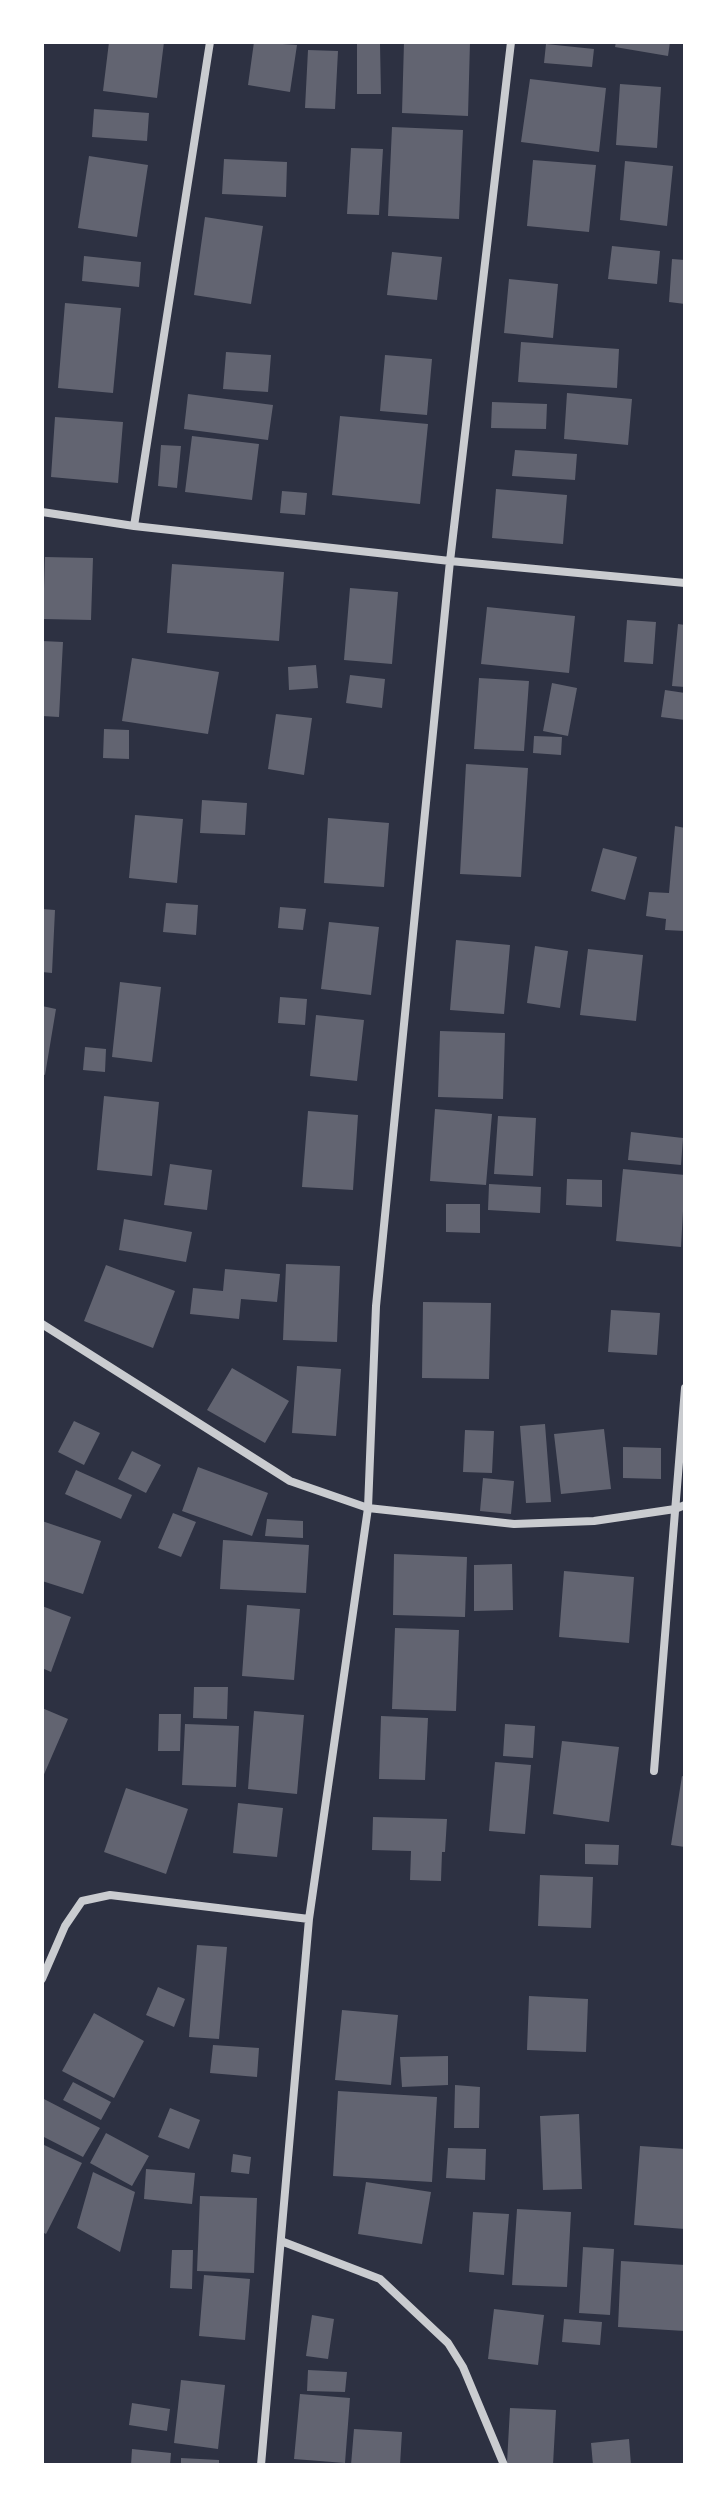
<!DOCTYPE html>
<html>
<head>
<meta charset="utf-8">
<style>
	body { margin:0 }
	#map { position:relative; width:727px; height:2507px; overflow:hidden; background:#2d3142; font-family:"Crimson Pro",serif }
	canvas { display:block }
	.frame { position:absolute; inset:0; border:44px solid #fff; pointer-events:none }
</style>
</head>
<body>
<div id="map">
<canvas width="727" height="2507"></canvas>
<div class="frame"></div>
</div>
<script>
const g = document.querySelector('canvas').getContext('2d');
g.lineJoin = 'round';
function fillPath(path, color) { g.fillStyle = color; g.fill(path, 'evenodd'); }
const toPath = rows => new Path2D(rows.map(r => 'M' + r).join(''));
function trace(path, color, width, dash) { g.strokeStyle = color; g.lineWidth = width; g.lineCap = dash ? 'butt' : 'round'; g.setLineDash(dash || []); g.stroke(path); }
const building = toPath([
	[109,42,164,42,157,98,103,91],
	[254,42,297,45,290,92,248,85],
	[404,42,470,42,468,116,402,113],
	[616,42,670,42,668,56,615,47],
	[357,44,380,44,381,94,357,94],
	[546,44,594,49,592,67,544,63],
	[308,50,338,51,335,109,305,108],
	[530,79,606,88,599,152,521,142],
	[620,84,661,87,657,148,616,145],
	[94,109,149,113,147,141,92,137],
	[392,127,463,130,459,219,388,216],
	[351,148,383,149,379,215,347,214],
	[89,156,148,165,137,237,78,228],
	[224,159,287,162,286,197,222,194],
	[533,160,596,165,589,232,527,226],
	[625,161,673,166,667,226,620,220],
	[205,217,263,226,251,304,194,295],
	[612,246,660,251,657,284,608,279],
	[392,252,442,257,437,300,387,295],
	[84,256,141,262,139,287,82,281],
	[672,259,685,260,685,304,669,302],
	[509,279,558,284,553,338,504,333],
	[65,303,121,308,113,393,58,388],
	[521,342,619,349,617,388,518,382],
	[226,352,271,355,268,392,223,389],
	[385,355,432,359,427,415,380,411],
	[567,393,632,399,628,445,564,439],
	[188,394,273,405,268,440,184,429],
	[492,402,547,404,546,429,491,428],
	[340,416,428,424,420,504,332,495],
	[55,417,123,422,118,483,51,477],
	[192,436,259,444,252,500,185,492],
	[161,445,181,446,177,488,158,486],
	[515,450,577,454,575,480,512,476],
	[496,489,567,495,563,544,492,538],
	[282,491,307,493,305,515,280,513],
	[45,557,93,558,91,620,43,619],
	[172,564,284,572,279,641,167,633],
	[350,588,398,592,392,664,344,660],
	[487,607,575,616,569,673,481,664],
	[627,620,656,622,653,664,624,662],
	[678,624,685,625,685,687,672,686],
	[42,641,63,642,59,717,42,716],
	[132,658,219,672,208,734,122,721],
	[316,665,318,688,289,690,288,667],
	[350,675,385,679,382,708,346,703],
	[479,678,529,681,524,751,474,749],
	[552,683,577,688,568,736,543,731],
	[665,690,685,693,685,720,661,717],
	[276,714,312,718,304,775,268,769],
	[104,729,129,730,129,759,103,758],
	[534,736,562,737,561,755,533,753],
	[466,764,528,768,521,877,460,874],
	[202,800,247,803,245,835,200,833],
	[135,815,183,819,177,883,129,878],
	[328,818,389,823,384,887,324,883],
	[675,826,685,828,685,931,665,930,666,919,646,916,649,892,669,893],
	[603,848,637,857,625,900,591,891],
	[166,903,198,905,196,935,163,932],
	[280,907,306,909,303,930,278,928],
	[42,909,55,910,52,973,42,972],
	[329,922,379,927,371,995,321,989],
	[456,940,510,945,504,1014,450,1010],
	[535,946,568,951,560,1008,527,1003],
	[588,949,643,955,636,1021,580,1015],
	[120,982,161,987,152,1062,112,1057],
	[280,997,307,999,305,1025,278,1023],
	[42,1006,56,1009,45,1075,42,1074],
	[316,1015,364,1020,357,1081,310,1076],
	[440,1031,505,1033,503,1099,438,1097],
	[85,1047,106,1049,105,1072,83,1070],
	[104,1096,159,1102,152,1176,97,1170],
	[435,1109,492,1114,486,1185,430,1181],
	[308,1111,358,1115,353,1190,302,1187],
	[498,1116,536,1118,533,1176,494,1174],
	[631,1132,683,1138,681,1165,628,1160],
	[170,1164,212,1170,207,1210,164,1205],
	[623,1169,685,1175,681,1247,616,1241],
	[567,1179,602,1180,602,1207,566,1205],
	[489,1184,541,1187,540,1213,488,1210],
	[446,1204,480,1204,480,1233,446,1232],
	[124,1219,192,1232,186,1262,119,1250],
	[286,1264,340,1266,337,1342,283,1340],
	[106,1265,175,1291,153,1348,84,1321],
	[225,1269,280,1274,277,1302,241,1299,239,1319,190,1314,193,1288,223,1291],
	[423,1302,491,1303,489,1379,422,1378],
	[611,1310,660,1313,657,1355,608,1352],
	[297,1366,341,1369,336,1436,292,1433],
	[232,1368,289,1401,265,1443,207,1410],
	[74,1421,100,1433,84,1465,58,1452],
	[545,1424,551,1502,526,1503,520,1426],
	[604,1429,611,1489,561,1494,554,1434],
	[465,1430,494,1431,492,1473,463,1472],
	[623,1447,661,1448,661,1479,623,1478],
	[132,1451,161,1465,146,1493,118,1479],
	[198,1467,268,1493,252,1536,182,1511],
	[76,1470,132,1495,121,1519,65,1494],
	[483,1478,514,1481,511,1514,480,1511],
	[173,1513,196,1522,181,1557,158,1548],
	[267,1519,303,1521,303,1538,265,1536],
	[42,1521,101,1541,83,1594,42,1581],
	[223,1540,309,1545,306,1593,220,1589],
	[394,1554,467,1557,465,1617,393,1615],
	[512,1564,513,1610,474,1611,474,1565],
	[564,1571,634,1577,629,1643,559,1637],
	[247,1605,300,1609,294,1680,242,1676],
	[42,1606,71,1617,51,1672,42,1668],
	[395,1628,459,1630,456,1711,392,1709],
	[194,1687,228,1687,227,1719,193,1718],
	[42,1708,68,1719,42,1779],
	[254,1711,304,1715,297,1794,248,1789],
	[159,1714,181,1714,180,1751,158,1751],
	[381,1716,428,1718,425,1780,379,1779],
	[185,1724,239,1726,236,1787,182,1785],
	[505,1724,535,1726,533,1758,503,1756],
	[562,1741,619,1747,609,1822,553,1814],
	[495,1762,531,1765,525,1834,489,1831],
	[682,1776,685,1777,685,1847,671,1845],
	[126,1788,188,1809,166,1874,104,1852],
	[238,1803,283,1808,277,1857,233,1853],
	[373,1817,447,1819,445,1852,442,1852,441,1881,410,1880,411,1851,372,1850],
	[585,1844,619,1845,618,1865,585,1864],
	[540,1875,593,1877,591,1928,538,1926],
	[197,1945,227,1947,219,2039,189,2037],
	[158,1987,185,1999,174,2027,146,2015],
	[529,1996,588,1999,586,2052,527,2050],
	[342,2010,398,2015,391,2085,335,2080],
	[94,2013,144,2041,114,2098,62,2071],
	[213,2045,259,2048,257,2077,210,2073],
	[448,2056,448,2085,402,2087,400,2057],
	[73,2082,111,2102,101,2120,63,2100],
	[455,2085,480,2087,479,2128,454,2128],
	[338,2091,437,2097,432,2182,333,2176],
	[42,2098,100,2128,83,2157,42,2136],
	[170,2108,200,2120,189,2149,158,2137],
	[579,2114,582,2189,543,2190,540,2116],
	[106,2133,149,2156,132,2186,90,2163],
	[42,2144,82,2163,46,2234,42,2232],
	[640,2146,685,2149,685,2229,634,2225],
	[448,2148,486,2149,485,2180,446,2178],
	[233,2154,251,2157,249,2174,231,2172],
	[146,2169,195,2173,192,2204,144,2199],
	[93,2172,135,2192,120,2252,77,2228],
	[366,2182,431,2192,422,2244,358,2234],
	[200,2196,257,2198,254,2273,197,2271],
	[517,2209,571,2212,567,2287,512,2285],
	[473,2212,509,2214,504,2275,469,2272],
	[583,2247,614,2249,610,2315,579,2313],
	[172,2250,193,2250,192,2289,170,2288],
	[621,2261,685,2265,685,2331,618,2327],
	[204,2275,250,2279,245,2340,199,2336],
	[494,2309,544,2315,538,2365,488,2359],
	[312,2315,334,2319,328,2359,306,2356],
	[564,2319,602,2322,600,2345,562,2342],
	[308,2370,347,2372,345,2392,307,2391],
	[181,2380,225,2385,218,2449,174,2443],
	[300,2394,350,2398,345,2463,294,2459],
	[132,2403,170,2409,167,2431,129,2425],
	[510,2408,556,2410,553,2465,507,2463],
	[354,2429,402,2432,400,2465,351,2465],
	[629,2439,631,2465,593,2465,591,2443],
	[132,2449,171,2453,170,2465,131,2465],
	[181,2458,219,2460,219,2465,181,2465]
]);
const minor = toPath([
	[42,512,134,526,450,561,685,583],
	[134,526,210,42],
	[42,1324,290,1481,368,1508,514,1524,594,1521,675,1509,685,1505],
	[654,1771,685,1388],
	[42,1979,65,1926,82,1901,110,1895,309,1919,368,1508,376,1306,450,561,511,42],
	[281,2241,380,2279,448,2343,463,2367,504,2465],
	[261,2465,309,1919]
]);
fillPath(building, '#626471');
trace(minor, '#caccd0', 8);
</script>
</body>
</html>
